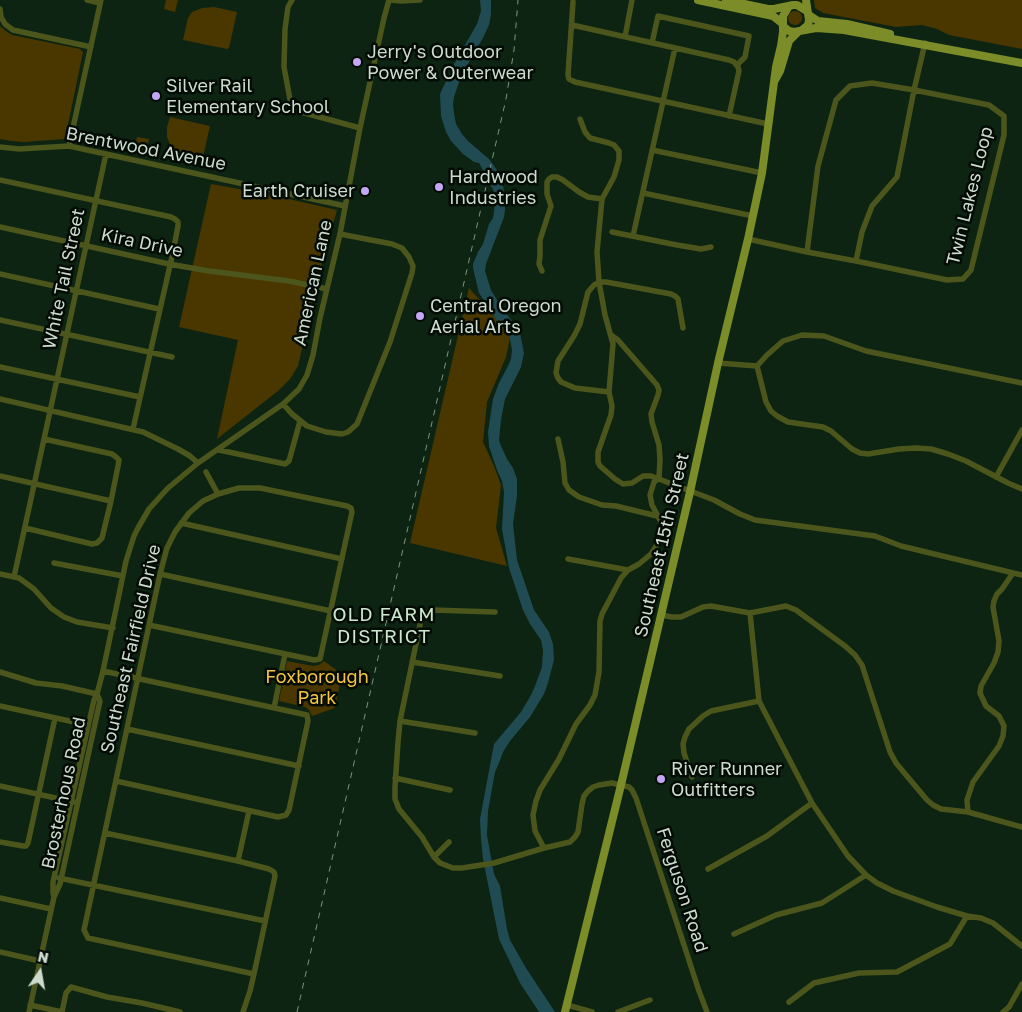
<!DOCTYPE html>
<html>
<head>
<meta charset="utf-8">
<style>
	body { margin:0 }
	#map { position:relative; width:1022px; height:1012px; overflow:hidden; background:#0c2411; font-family:"Golos Text",sans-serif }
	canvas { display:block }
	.north { position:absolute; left:15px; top:947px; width:50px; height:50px; -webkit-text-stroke:4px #030b04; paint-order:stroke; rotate:12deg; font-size:14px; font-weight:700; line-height:20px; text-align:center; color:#cddbcf }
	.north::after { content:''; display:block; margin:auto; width:18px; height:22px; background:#cddbcf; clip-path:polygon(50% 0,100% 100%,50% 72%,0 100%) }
</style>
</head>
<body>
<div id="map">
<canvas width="1022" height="1012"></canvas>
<div class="north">N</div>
</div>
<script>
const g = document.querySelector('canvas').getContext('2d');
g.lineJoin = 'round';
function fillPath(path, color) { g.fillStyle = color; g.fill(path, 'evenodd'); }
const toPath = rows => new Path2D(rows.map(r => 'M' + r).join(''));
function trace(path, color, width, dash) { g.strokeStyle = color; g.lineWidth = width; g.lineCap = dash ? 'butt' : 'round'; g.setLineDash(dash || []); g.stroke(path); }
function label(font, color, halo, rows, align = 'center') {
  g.font = font + ' "Golos Text",sans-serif'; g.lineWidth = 5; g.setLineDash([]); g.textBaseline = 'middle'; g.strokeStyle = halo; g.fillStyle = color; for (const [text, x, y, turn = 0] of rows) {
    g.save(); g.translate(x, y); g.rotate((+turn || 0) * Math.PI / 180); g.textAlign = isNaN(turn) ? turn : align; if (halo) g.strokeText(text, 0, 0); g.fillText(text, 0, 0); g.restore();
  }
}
const green = toPath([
	[166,0,178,0,175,12,164,9],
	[814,0,1022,0,1022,49,949,35,937,29,922,25,896,27,823,13,815,8],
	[214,7,237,12,229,48,227,49,183,40,188,18,192,12,202,8],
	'788 18a7 7 0 1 1 14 0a7 7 0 1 1-14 0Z',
	[0,24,0,26,7,32,12,35,80,49,83,52,65,139,24,142,11,141,0,139],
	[170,117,210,126,201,166,191,162,179,155,170,144,167,137,167,127],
	[137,137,149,139,145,154,134,152],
	[211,184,267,194,337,210,317,281,298,366,290,379,278,391,217,439,238,340,179,327],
	[469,288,501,324,510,338,506,357,487,402,483,442,494,466,501,485,496,528,507,566,410,543],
	[287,661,313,666,319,665,324,661,342,674,335,708,312,716,309,710,305,707,279,701]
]);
const water = toPath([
	[480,0,491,0,491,15,489,25,483,38,461,76,454,97,453,104,454,113,456,124,462,134,468,141,489,159,497,170,503,186,505,195,505,210,504,217,486,264,485,271,491,290,502,308,513,322,520,333,524,353,521,367,505,399,501,420,499,440,501,446,507,459,513,468,517,479,517,496,513,524,517,560,534,610,549,632,553,644,554,660,548,683,544,694,530,717,510,741,503,752,499,763,495,772,488,811,487,835,494,874,500,886,507,929,510,940,526,968,555,1012,539,1012,520,983,499,939,483,859,481,839,480,819,494,744,521,712,531,695,535,686,542,667,543,650,541,640,530,624,523,610,509,568,502,529,504,492,502,481,497,470,489,446,488,432,493,399,499,383,508,366,511,359,512,350,509,334,500,325,479,293,473,268,473,264,478,252,483,244,489,224,493,218,495,204,493,189,485,178,485,174,479,163,474,162,463,154,451,141,446,132,441,116,440,94,453,66,477,24,481,11]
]);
const minor = toPath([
	[87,0,100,3],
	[292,0,288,7,285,29,284,67,291,105,295,110,301,112,360,128],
	[391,0,401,1,420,0],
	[573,2,568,75,569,79,575,82,768,124],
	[0,9,1,17,5,24,13,30,91,47],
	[572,25,729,60,734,62,738,67,739,71,729,116],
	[625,37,632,0],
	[652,43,658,16,749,36,745,57,737,65],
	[580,119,585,132,590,138,609,143,614,145,619,151,619,160,614,177,602,199,597,252,599,282,605,315,613,344,609,392,612,406,611,415,598,452,598,462,600,466,615,479,623,484,632,483,643,476,651,476,714,500,740,514,755,520,875,536,901,546,1022,575],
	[69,146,101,0],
	[0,147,19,149,69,146,345,206],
	[652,150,762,173],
	[0,180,171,217,175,219,178,222,178,226,173,252,133,429],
	[643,193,753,216],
	[0,227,169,264,209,271,289,281,327,289],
	[612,232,677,245,701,249,711,247],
	[633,236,675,48],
	[748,239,807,252,856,261,947,280,963,279,971,270,1004,135,1004,116,989,105,914,90,872,83,850,86,836,100,818,166,807,252],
	[856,261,862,232,872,206,897,177,914,90,925,43],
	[542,271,539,264,540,256,540,240,551,206,547,194,547,182,549,179,552,177,557,177,563,180,579,192,588,197,602,199],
	[0,274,159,309],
	[0,320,172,357],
	[718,363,757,366],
	[757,366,766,402,771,411,777,416,788,422,823,427,831,431,852,449,860,453,868,454,899,449,916,448,931,449,948,454,966,461,1008,483,1022,489],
	[757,366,767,355,783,341,802,335,824,336,866,351,1022,383],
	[0,367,140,397],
	[609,392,575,388,561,382,558,378,556,373,558,361,574,336,580,324,588,292,594,285,599,282,606,282,671,294,675,296,678,299,683,328],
	[0,399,143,432,178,449,190,456,198,463],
	[283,404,292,414,307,426,326,432,342,434,348,432,357,424,390,342,412,273,413,266,409,257,402,248,392,244,340,234],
	[558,439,563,462,565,483,569,490,579,497,602,505,616,506,657,516],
	[219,450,285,464,289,461,300,421],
	[206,472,218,494],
	[0,476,111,501],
	[996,477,1022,430],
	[181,523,342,559],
	[25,528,92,544,97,543,102,538,111,501,118,466,119,460,116,457,112,454,44,439],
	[568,559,628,570],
	[54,563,123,576],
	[0,574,19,578,34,589,51,608,64,617,77,622,113,628],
	[160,574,331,611],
	[14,577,106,154],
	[495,612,432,610,425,614,421,620,400,721,398,742,395,787,395,799,399,809,422,837,434,857,440,863,453,868,462,868,494,863,544,848,570,842,575,837,578,832,582,804,584,796,588,791,593,787,599,785,612,783,629,787,632,790,636,798,699,991,707,1012],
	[750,613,759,701,812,803,848,856,866,875,877,883,893,891,937,907,967,916,981,918,993,923,1022,946],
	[661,615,672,617,681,617,703,607,711,606,750,613,786,606,796,610,845,646,855,655,862,665,890,752,896,763,927,800,933,805,941,809,968,812,1022,827],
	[149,625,314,660,320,659,352,512,351,508,347,506,260,488,239,488,218,494,203,501,189,513,175,532,167,548,160,574,88,911,84,930,88,938,254,974],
	[412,662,500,676],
	[103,671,307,715,308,721,289,810,286,815,278,817,116,781],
	[0,672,36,683,62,686,97,694],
	[0,706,88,725],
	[274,708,285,654],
	[400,721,475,733],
	[127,729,299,766],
	[692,777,684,753,683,744,685,737,689,729,703,716,711,711,759,701],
	[395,778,450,790],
	[0,786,74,802],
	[968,812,967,800,973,782,999,746,1003,736,1004,726,999,716,986,706,980,693,981,686,994,663,998,652,999,641,993,607,994,601,997,594,1002,589,1013,573],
	[105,833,238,861,269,869,274,872,275,876,254,974,250,991,243,1012],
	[0,842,23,846,26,846,28,843,55,718],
	[544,848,535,831,533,815,536,801,540,790,559,759,576,724,590,705,595,695,599,672,600,621,602,614,621,578,628,570,639,564,651,554,657,545,661,537,662,528,661,522,652,505,650,495,654,482,659,478,660,460,659,445,652,422,651,414,658,395,659,390,657,385,618,340,611,335],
	[434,857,449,842],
	[238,861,249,811],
	[708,869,767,836,812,803],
	[59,878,265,921],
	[54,897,53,893,53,882,94,700,97,694,103,671,126,561,134,536,138,528,149,509,168,488,198,463,283,404,299,389,307,375,313,355,320,318,340,234,360,128,384,18,389,0],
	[0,898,51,909],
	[734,934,776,915,822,903,866,875],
	[0,952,40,961],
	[789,1002,814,983,859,973,897,972,950,944,967,916],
	[30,1005,62,1012],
	[567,1005,592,1012],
	[29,1012,54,897,60,884,100,701,97,694],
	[62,1012,66,993,71,987,107,997,142,1003,180,1012],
	[618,1012,650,1000],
	[1003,1012,1009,1007,1022,984]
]);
const major = toPath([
	[698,0,773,16,782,23],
	[726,0,768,9,774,9,793,5,797,5,807,11],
	[809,15,818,21,847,24,890,34],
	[783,26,789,31,794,32,816,28,844,30,1022,63],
	[802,30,808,25,809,20,806,0],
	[775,80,780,71,789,41,798,32],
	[565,1012,621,785,690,492,718,363,748,239,762,173,776,67,781,46,783,32,783,16,789,6]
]);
const rail = toPath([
	[297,1012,506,99,514,50,518,0]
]);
const markers = [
	[357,62,5,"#c3a7f2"],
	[156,96,5,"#c3a7f2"],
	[439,187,5,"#c3a7f2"],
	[365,191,5,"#c3a7f2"],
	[420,316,5,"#c3a7f2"],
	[661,779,5,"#c3a7f2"]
];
const poiNames = [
	["Jerry's Outdoor",367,52],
	["Power & Outerwear",367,73],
	["Silver Rail",166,86],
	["Elementary School",166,107],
	["Hardwood",449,177],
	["Industries",449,198],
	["Earth Cruiser",355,191,"right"],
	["Central Oregon",430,306],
	["Aerial Arts",430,327],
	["River Runner",671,769],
	["Outfitters",671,790]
];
const streetNames = [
	["Brentwood Avenue",146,149,11],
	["Twin Lakes Loop",970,196,-76],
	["Kira Drive",142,243,12],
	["White Tail Street",64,279,-78],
	["American Lane",313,283,-78],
	["Southeast 15th Street",662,545,-77],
	["Southeast Fairfield Drive",131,649,-77],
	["Brosterhous Road",64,793,-78],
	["Ferguson Road",682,890,72]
];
const parkNames = [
	["Foxborough",317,677],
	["Park",317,698]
];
const neighbourhoodNames = [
	["OLD FARM",384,615],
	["DISTRICT",384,637]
];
fillPath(green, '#4a3700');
fillPath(water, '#204b52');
trace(minor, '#4c561c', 5.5);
trace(major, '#7c8c29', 8);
trace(rail, '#809283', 1, [6, 6]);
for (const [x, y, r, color] of markers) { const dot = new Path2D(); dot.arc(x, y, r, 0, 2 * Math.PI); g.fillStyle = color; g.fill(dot); trace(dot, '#030b04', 2); }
label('18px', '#cddbcf', '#030b04', poiNames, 'left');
label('18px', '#cddbcf', '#030b04', streetNames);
label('18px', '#f5c542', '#030b04', parkNames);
g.letterSpacing = '1px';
label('19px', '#cbe8cf', '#030b04', neighbourhoodNames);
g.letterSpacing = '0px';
</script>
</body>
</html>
